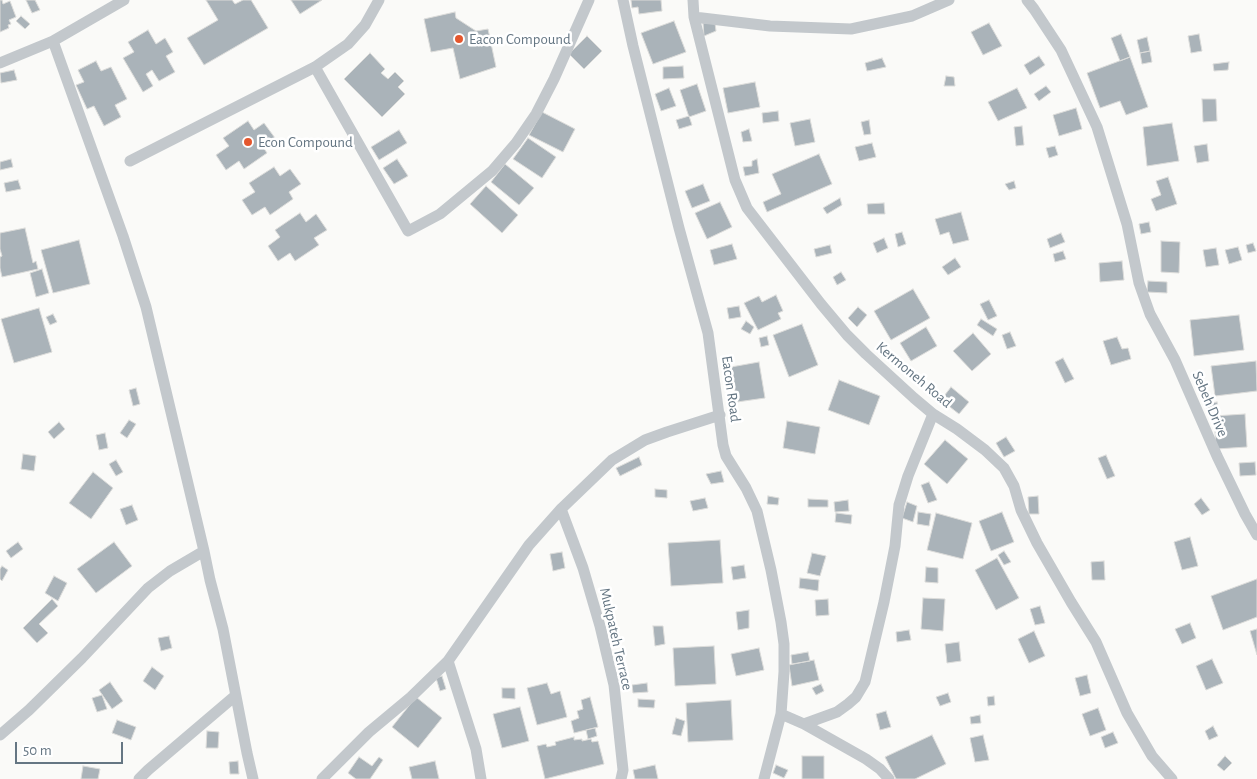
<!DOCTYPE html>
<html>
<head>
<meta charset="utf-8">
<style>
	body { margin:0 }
	#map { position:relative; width:1257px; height:779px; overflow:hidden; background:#fafaf8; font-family:"Alegreya Sans",sans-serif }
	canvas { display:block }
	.scale { position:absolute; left:15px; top:742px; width:108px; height:22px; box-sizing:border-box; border:2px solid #657683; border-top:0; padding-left:6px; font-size:15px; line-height:18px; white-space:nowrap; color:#657683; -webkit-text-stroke:4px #fff; paint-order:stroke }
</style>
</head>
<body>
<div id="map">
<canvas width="1257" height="779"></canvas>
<div class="scale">50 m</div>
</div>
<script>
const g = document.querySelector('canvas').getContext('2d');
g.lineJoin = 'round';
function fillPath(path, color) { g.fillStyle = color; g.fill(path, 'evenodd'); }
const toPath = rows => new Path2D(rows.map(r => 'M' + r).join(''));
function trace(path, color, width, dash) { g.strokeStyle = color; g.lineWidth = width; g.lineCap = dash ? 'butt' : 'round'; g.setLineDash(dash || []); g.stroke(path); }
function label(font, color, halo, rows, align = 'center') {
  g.font = font + ' "Alegreya Sans",sans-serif'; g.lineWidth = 5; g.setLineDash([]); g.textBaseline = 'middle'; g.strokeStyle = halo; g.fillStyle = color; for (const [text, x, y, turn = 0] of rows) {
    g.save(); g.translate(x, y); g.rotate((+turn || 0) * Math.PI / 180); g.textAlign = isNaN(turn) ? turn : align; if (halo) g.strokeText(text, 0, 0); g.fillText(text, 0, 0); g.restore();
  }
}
const building = toPath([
	[0,0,2,0,3,4,10,1,16,17,9,20,11,24,8,25,9,28,0,32,0,0],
	[26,0,35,0,40,10,32,13,26,0],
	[206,0,232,0,235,4,243,0,251,0,268,28,204,65,187,38,218,20,206,0],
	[291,0,322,0,300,14,291,0],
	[631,0,661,0,662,11,639,14,638,7,632,8,631,0],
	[455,12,456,18,476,31,488,29,496,67,460,79,453,48,431,52,424,19,455,12],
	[21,16,30,24,25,29,16,21,21,16],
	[674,21,686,52,653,64,641,33,674,21],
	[703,23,715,23,716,31,704,36,703,23],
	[989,23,1002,46,983,55,971,32,989,23],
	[148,30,156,44,165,38,173,52,166,56,175,72,159,81,152,70,146,74,153,86,143,92,123,58,134,52,128,42,148,30],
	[1121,34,1130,57,1120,61,1111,38,1121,34],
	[1199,34,1202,51,1191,53,1188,36,1199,34],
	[587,36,602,51,584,69,569,54,587,36],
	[1147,37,1150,51,1140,53,1137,40,1147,37],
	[1150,51,1152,62,1142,64,1140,53,1150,51],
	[370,53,385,69,381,73,388,79,395,72,404,81,398,87,405,94,382,117,344,79,370,53],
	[1039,56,1045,65,1030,75,1024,65,1039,56],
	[1130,57,1148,107,1126,115,1120,101,1100,108,1087,73,1130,57],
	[882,58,886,67,867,71,865,63,882,58],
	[96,61,101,71,111,67,127,99,115,105,121,117,104,126,94,106,87,109,76,85,84,82,78,70,96,61],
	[1229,62,1228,70,1214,71,1213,64,1229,62],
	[683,66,684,78,663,79,663,67,683,66],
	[14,70,17,80,1,83,0,73,14,70],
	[946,76,954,77,955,86,944,86,946,76],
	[755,82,760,107,728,113,723,88,755,82],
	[697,84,706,111,689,117,680,90,697,84],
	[1046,86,1051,92,1039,101,1034,94,1046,86],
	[669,88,676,106,661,111,655,94,669,88],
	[1017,88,1027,108,998,121,988,102,1017,88],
	[1202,99,1216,99,1217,121,1203,122,1202,99],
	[1076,108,1082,129,1059,136,1053,115,1076,108],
	[778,111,779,121,763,123,762,113,778,111],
	[542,112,575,129,563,152,529,135,542,112],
	[689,116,692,125,679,129,676,120,689,116],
	[810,119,815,142,795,146,790,123,810,119],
	[869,120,871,134,864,135,861,122,869,120],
	[248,121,254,130,264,123,275,138,263,147,267,153,244,169,239,161,226,170,216,155,229,146,223,138,248,121],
	[1172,123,1179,161,1147,166,1143,127,1172,123],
	[1022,126,1024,145,1016,146,1014,127,1022,126],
	[749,129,752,141,743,142,741,132,749,129],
	[399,130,407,143,379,160,371,147,399,130],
	[528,138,556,157,542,178,513,159,528,138],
	[872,143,876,157,859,161,855,147,872,143],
	[1207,144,1209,161,1197,163,1194,146,1207,144],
	[1055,146,1058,155,1049,158,1046,148,1055,146],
	[819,154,832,184,767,212,763,202,781,194,772,174,819,154],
	[11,159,13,167,0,170,0,162,11,159],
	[397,159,408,176,394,184,383,168,397,159],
	[757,159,759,173,745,176,743,167,752,166,752,161,757,159],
	[505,164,534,188,519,205,491,182,505,164],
	[274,167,280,176,290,169,301,184,289,192,293,199,270,215,265,207,252,215,242,200,255,192,249,183,274,167],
	[1168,177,1177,204,1156,211,1151,199,1161,195,1156,181,1168,177],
	[18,180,21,189,6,192,4,183,18,180],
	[1014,181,1016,188,1009,190,1005,184,1014,181],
	[703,184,710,201,692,208,685,191,703,184],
	[486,186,518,215,502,233,470,204,486,186],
	[840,198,842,205,827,214,823,208,840,198],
	[720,202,732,227,707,239,695,213,720,202],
	[884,203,885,214,868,214,867,204,884,203],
	[961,212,969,240,953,244,949,232,940,235,935,219,961,212],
	[300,213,306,222,316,214,327,230,314,238,319,245,295,261,290,253,278,261,268,246,280,237,275,230,300,213],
	[1149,222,1151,232,1141,234,1139,224,1149,222],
	[25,228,33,263,36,261,38,269,2,277,0,268,0,257,2,256,0,249,0,233,25,228],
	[902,232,906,244,898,247,895,234,902,232],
	[1061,233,1065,242,1050,248,1047,239,1061,233],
	[884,238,888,248,877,253,873,243,884,238],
	[79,240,90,284,53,293,41,250,79,240],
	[1161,241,1180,242,1179,273,1161,272,1161,241],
	[1253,243,1256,251,1248,253,1246,245,1253,243],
	[732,244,737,259,714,265,710,250,732,244],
	[830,245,832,253,816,257,814,249,830,245],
	[1238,247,1242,260,1229,264,1225,250,1238,247],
	[1216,248,1219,265,1206,267,1203,250,1216,248],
	[1063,251,1066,259,1055,262,1053,254,1063,251],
	[955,258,961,267,948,275,942,267,955,258],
	[1122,261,1124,280,1100,282,1099,263,1122,261],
	[42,269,49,293,36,297,30,273,42,269],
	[841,272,846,280,837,285,833,277,841,272],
	[1148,281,1167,282,1167,293,1147,292,1148,281],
	[913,289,930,318,891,340,874,311,913,289],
	[776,295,783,311,778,313,781,319,758,330,744,303,759,296,762,302,776,295],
	[989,300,997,316,988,320,980,304,989,300],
	[739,306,741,317,729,319,727,308,739,306],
	[858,307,867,315,857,327,848,318,858,307],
	[39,308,52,352,14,363,1,319,39,308],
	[53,314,57,322,50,325,46,317,53,314],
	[1239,315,1244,350,1194,356,1190,320,1239,315],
	[981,319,997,329,993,336,977,325,981,319],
	[746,321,754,327,750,334,741,329,746,321],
	[802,324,818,365,789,377,773,335,802,324],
	[926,327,937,346,911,361,900,343,926,327],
	[1010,332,1016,346,1007,349,1002,335,1010,332],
	[973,333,991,354,972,371,953,351,973,333],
	[767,336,769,345,761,347,759,338,767,336],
	[1117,337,1122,349,1128,348,1131,359,1111,365,1103,341,1117,337],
	[1063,358,1074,379,1065,383,1055,362,1063,358],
	[1256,361,1257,391,1215,396,1211,366,1256,361],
	[759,362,765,398,737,402,731,367,759,362],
	[839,380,880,396,869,425,828,410,839,380],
	[951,387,969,402,959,414,941,400,951,387],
	[136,388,140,404,133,406,129,390,136,388],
	[1217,402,1219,411,1207,413,1206,404,1217,402],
	[1245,414,1247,447,1216,449,1214,416,1245,414],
	[129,420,136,424,127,438,120,433,129,420],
	[787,421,820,427,815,454,783,448,787,421],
	[59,422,65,429,54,439,48,432,59,422],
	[105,433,108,448,99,450,96,435,105,433],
	[1006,437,1015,451,1004,457,996,443,1006,437],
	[945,440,968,459,947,484,924,464,945,440],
	[23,454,36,456,34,471,21,469,23,454],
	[1106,455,1115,476,1107,479,1098,458,1106,455],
	[639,457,642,465,620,476,616,468,639,457],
	[116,460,123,472,116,476,109,464,116,460],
	[1255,462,1256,475,1240,476,1239,463,1255,462],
	[721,471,724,482,711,484,706,474,721,471],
	[93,472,113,488,91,519,69,503,93,472],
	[929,482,937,500,928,503,921,485,929,482],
	[655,489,667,490,667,498,655,497,655,489],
	[768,496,779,498,778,505,767,504,768,496],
	[1038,496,1039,514,1029,514,1028,497,1038,496],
	[705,498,708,508,693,511,690,501,705,498],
	[1201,498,1210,510,1202,515,1194,504,1201,498],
	[808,499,828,500,828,507,808,507,808,499],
	[848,500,849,511,835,512,834,502,848,500],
	[907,502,917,506,913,522,902,518,907,502],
	[132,505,138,520,126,525,120,509,132,505],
	[918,512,931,514,929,526,917,524,918,512],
	[1002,512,1014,542,991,551,979,521,1002,512],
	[836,513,852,515,851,524,835,522,836,513],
	[936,513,972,523,963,559,927,550,936,513],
	[1190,537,1198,566,1182,570,1174,542,1190,537],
	[720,540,723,583,671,586,668,543,720,540],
	[18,542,23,549,11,558,6,551,18,542],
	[114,542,132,566,96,593,77,569,114,542],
	[1004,551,1011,562,1004,565,998,555,1004,551],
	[562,552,565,568,553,571,550,554,562,552],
	[812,553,826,556,820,576,807,573,812,553],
	[997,558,1019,598,996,610,975,570,997,558],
	[1104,561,1105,580,1092,580,1091,562,1104,561],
	[744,565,746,578,733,580,731,567,744,565],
	[2,566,8,570,2,581,0,579,0,569,2,566],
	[926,567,938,568,938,583,925,582,926,567],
	[54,576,67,583,58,601,45,593,54,576],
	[800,578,819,580,818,591,799,588,800,578],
	[1257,579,1257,617,1223,630,1211,596,1257,579],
	[923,598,945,599,943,631,921,629,923,598],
	[52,599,58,606,39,624,48,633,37,643,23,628,52,599],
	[828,599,829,615,816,616,815,600,828,599],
	[1040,606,1045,623,1035,625,1030,609,1040,606],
	[749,610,749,628,738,630,736,612,749,610],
	[1190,623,1196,638,1182,644,1175,629,1190,623],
	[653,626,663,626,665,644,655,646,653,626],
	[1257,629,1257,655,1250,631,1257,629],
	[909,630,911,640,897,642,896,632,909,630],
	[1034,631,1045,656,1029,663,1018,639,1034,631],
	[169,636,172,648,161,651,158,638,169,636],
	[959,642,961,661,947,663,945,644,959,642],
	[714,646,716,684,675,686,673,648,714,646],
	[759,648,764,670,736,676,731,654,759,648],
	[808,652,810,661,792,664,791,655,808,652],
	[1212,659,1223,683,1206,690,1196,666,1212,659],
	[814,660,819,680,792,686,789,665,814,660],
	[152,667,164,676,155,690,143,681,152,667],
	[1087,675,1091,693,1080,696,1075,678,1087,675],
	[442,676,446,689,440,691,436,678,442,676],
	[110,682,123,701,112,709,99,690,110,682],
	[547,683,551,694,560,691,567,717,537,725,527,688,547,683],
	[647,683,648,692,633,693,632,685,647,683],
	[821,684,824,691,816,695,812,688,821,684],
	[502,688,515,688,515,699,502,698,502,688],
	[948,693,951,702,940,706,936,697,948,693],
	[102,695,107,709,97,712,92,698,102,695],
	[994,696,995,705,988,706,987,697,994,696],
	[416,697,442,718,418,748,392,727,416,697],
	[590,697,598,727,574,733,571,721,579,718,577,711,583,709,581,700,590,697],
	[638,699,655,700,654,708,638,707,638,699],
	[731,700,733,740,688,742,686,703,731,700],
	[520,707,529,741,502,748,493,714,520,707],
	[1098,708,1106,730,1090,736,1082,714,1098,708],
	[886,711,891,727,880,730,876,714,886,711],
	[980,715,981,723,971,724,970,717,980,715],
	[676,718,685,721,681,736,672,734,676,718],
	[117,720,136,727,131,740,112,733,117,720],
	[1213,726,1218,736,1209,740,1205,731,1213,726],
	[595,728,597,736,588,739,586,730,595,728],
	[207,731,219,732,218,748,206,748,207,731],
	[1113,732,1118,743,1105,748,1101,737,1113,732],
	[932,735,946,764,915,779,896,779,885,757,932,735],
	[983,735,989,760,975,762,970,738,983,735],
	[574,737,574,740,582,739,582,741,591,739,592,742,598,741,604,764,545,779,537,746,546,744,547,747,556,745,555,742,574,737],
	[802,756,824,756,824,779,802,779,802,756],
	[1225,756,1232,763,1224,771,1217,765,1225,756],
	[359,757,372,766,379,757,383,760,370,779,356,779,348,773,359,757],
	[238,761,239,774,230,774,229,762,238,761],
	[435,761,439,779,412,779,409,767,435,761],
	[655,765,658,779,635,779,633,770,655,765],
	[776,765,788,770,784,778,773,773,776,765],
	[83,766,100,769,98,779,81,779,83,766]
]);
const street = toPath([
	[623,0,633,46,679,228,708,333,723,445,726,456,746,488,757,511,771,570,781,622,784,644,784,672,781,714,764,779],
	[693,0,694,17,735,180,747,208,821,304,847,335,866,354,914,398,933,414,957,429,985,450,1004,468,1014,486,1021,510,1037,543,1071,602,1096,642,1127,713,1152,756,1172,779],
	[1027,0,1034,9,1061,50,1097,127,1127,224,1139,283,1150,314,1175,360,1217,456,1245,514,1257,535],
	[694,17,770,26,851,29,912,16,949,0],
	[53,41,123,236,146,307,204,551,210,580,223,629,247,753,253,779],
	[0,63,53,41,124,0],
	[315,67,408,231,440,214,492,171,516,143,536,114,554,79,589,0],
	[130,161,315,67,348,44,365,25,379,0],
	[561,509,583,568,600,626,614,685,623,770,621,779],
	[448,661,476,749,481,779],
	[781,714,804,724,866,759,880,769,889,779],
	[804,724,837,712,848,704,856,697,865,682,884,602,895,546,899,505,908,476,933,414],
	[0,735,29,710,82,658,148,588,170,571,204,551],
	[139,779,148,770,235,696],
	[322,779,369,732,411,697,448,661,529,545,561,509,612,460,645,440,667,432,720,415]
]);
const markers = [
	[459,39,5,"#e4572e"],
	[248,142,5,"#e4572e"]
];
const poiNames = [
	["Eacon Compound",469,39],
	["Econ Compound",258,142]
];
const streetNames = [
	["Kermoneh Road",914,375,40],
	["Eacon Road",731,389,82],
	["Sebeh Drive",1210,404,67],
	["Mukpateh Terrace",616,639,77]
];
fillPath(building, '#aab3b9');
trace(building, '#dcdcda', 1);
trace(street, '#c3c8cc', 11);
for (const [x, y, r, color] of markers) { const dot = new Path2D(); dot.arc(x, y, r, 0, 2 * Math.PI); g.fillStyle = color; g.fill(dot); trace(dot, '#fff', 2); }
label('15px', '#657683', '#fff', poiNames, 'left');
label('15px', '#657683', '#fff', streetNames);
</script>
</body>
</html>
